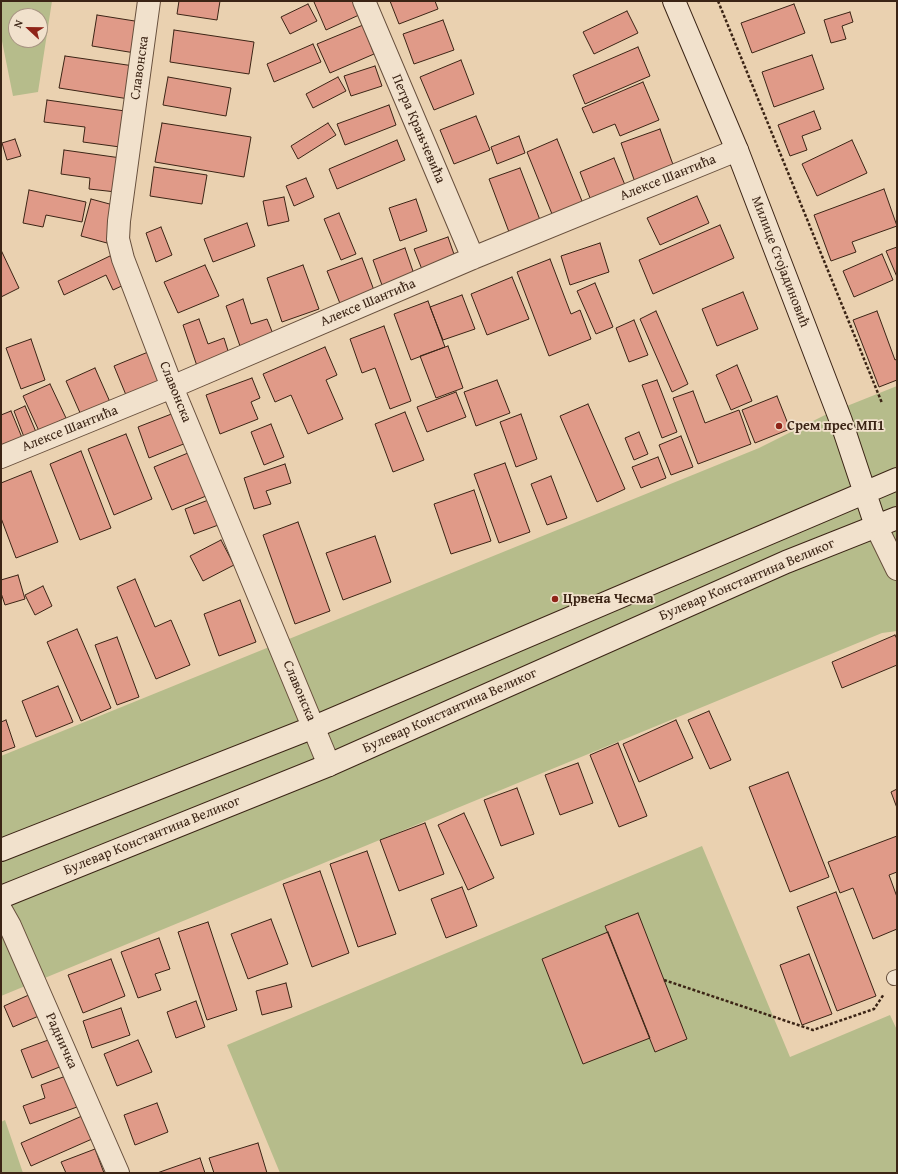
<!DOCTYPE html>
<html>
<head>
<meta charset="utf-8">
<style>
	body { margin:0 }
	#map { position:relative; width:898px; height:1174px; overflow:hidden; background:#ead1b0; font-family:"Gentium Book Plus",serif }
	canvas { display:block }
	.frame { position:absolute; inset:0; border:2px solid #3b2415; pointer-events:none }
	.north { position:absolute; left:8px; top:8px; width:40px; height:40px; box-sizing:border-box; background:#f1e1cc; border:1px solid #a89583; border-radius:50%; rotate:292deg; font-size:11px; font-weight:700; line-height:16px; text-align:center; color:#3b2415 }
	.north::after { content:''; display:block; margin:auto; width:14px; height:18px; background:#8f2418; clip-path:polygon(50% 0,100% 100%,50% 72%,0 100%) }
</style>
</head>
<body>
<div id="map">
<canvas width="898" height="1174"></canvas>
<div class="frame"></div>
<div class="north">N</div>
</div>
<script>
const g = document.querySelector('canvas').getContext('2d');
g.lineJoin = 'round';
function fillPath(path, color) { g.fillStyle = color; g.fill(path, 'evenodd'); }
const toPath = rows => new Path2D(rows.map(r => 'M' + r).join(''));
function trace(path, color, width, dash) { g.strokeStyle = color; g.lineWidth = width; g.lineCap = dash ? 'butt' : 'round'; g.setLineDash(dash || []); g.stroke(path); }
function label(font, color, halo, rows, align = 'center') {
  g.font = font + ' "Gentium Book Plus",serif'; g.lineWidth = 3.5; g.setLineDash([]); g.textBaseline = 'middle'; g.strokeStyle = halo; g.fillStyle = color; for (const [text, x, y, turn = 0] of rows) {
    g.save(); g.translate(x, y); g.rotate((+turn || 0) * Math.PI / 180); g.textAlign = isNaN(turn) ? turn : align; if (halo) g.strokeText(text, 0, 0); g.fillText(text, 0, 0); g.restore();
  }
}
const green = toPath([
	[1,1,52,1,38,92,13,96,1,36],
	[16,16,40,16,40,40,16,40],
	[897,386,897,631,882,633,1,996,1,756,759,448,827,414],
	[702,846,790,1057,890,1015,897,1030,897,1173,280,1173,227,1045],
	[5,1120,23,1173,1,1173,1,1122]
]);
const building = toPath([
	[179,1,220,1,217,20,177,14,179,1],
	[316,1,353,1,359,15,326,30,314,2,316,1],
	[390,1,435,1,438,9,399,24,390,1],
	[308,4,317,21,290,34,281,17,308,4],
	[794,4,805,33,752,53,741,23,794,4],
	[627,11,638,33,594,54,583,32,627,11],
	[850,12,853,22,842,26,846,39,831,43,824,20,850,12],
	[97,15,141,22,135,53,92,46,97,15],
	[443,20,454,50,414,64,403,34,443,20],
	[363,25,374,54,330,73,317,44,363,25],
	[174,30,254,42,249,74,170,62,174,30],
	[313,44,321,62,274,82,267,64,313,44],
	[638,47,650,76,585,104,573,75,638,47],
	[812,55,824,89,774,107,762,72,812,55],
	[65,56,134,66,129,99,59,88,65,56],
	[461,60,474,94,434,110,420,77,461,60],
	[375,66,382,86,351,96,344,76,375,66],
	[168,77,231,88,226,116,163,105,168,77],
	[338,77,346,91,313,108,306,94,338,77],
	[643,82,659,120,620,136,615,124,593,133,582,108,643,82],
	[47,100,125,111,120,147,83,142,85,127,44,122,47,100],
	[389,105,396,125,345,145,337,124,389,105],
	[814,111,821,129,802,136,807,150,790,156,778,125,814,111],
	[476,116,490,150,454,164,440,130,476,116],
	[162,123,251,137,244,177,155,162,162,123],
	[328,123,336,135,298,159,291,146,328,123],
	[660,129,675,170,636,185,621,143,660,129],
	[519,136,525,153,497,164,491,147,519,136],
	[15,139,21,156,7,160,2,143,15,139],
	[557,139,584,206,554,219,527,152,557,139],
	[397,140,405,160,337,189,329,169,397,140],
	[852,140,867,173,817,196,802,164,852,140],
	[64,150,121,158,116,192,89,189,90,178,61,174,64,150],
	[614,158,627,190,592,203,580,172,614,158],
	[154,167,207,175,202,204,150,196,154,167],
	[520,168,540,220,509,232,489,179,520,168],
	[306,178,314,197,294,206,286,186,306,178],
	[884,189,897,226,852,242,856,252,831,261,814,215,884,189],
	[29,190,86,202,82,222,46,215,43,227,23,223,29,190],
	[697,196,709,223,660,245,647,218,697,196],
	[284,197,289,221,268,226,263,201,284,197],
	[91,199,117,206,107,243,81,236,91,199],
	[416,199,427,231,400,241,389,208,416,199],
	[339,213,356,254,341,260,324,219,339,213],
	[247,223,255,246,213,262,204,239,247,223],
	[720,225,734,258,653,294,639,260,720,225],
	[161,227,172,255,156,262,146,233,161,227],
	[448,237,456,260,423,272,414,249,448,237],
	[600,243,609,272,570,285,561,256,600,243],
	[897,247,897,277,886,251,897,247],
	[405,248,415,277,383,288,373,260,405,248],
	[1,250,19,288,1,297,1,250],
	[882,254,893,280,854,297,843,271,882,254],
	[112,255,126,284,113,290,106,275,64,295,58,281,112,255],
	[362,258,375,293,341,306,327,271,362,258],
	[550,259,571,314,580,310,591,339,549,356,517,272,550,259],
	[205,265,219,296,178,313,164,282,205,265],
	[303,265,319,309,282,322,267,278,303,265],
	[512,277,529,319,487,335,471,294,512,277],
	[595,283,613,327,596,334,577,291,595,283],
	[743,292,758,329,717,346,702,309,743,292],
	[462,295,475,329,443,340,430,307,462,295],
	[243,299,251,324,267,319,273,334,240,346,226,306,243,299],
	[428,301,445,347,411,360,394,314,428,301],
	[656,311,688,384,672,392,640,319,656,311],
	[877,311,895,360,897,359,897,380,879,387,853,320,877,311],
	[199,319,208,344,224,338,229,354,197,366,183,325,199,319],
	[634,320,648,355,629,362,616,328,634,320],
	[384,326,411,401,390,409,375,368,362,373,350,339,384,326],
	[31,339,45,380,21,389,6,348,31,339],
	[448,346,463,388,436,398,420,356,448,346],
	[325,347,337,375,326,380,343,419,308,434,291,395,275,402,263,374,325,347],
	[153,350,165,379,126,395,114,366,153,350],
	[737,365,752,401,731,410,716,375,737,365],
	[95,368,110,402,81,415,66,381,95,368],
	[252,378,260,398,251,402,258,419,220,434,206,395,252,378],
	[497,380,510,413,476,426,464,392,497,380],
	[657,380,677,432,662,438,642,385,657,380],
	[50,384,66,418,39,431,23,396,50,384],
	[693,391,705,423,739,410,751,444,698,464,673,398,693,391],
	[456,392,466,417,427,432,417,407,456,392],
	[777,396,790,429,755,443,742,410,777,396],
	[588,404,625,489,597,502,560,416,588,404],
	[25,406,36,432,24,437,14,411,25,406],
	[11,411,23,440,1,450,1,415,11,411],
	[405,412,424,460,393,472,375,424,405,412],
	[174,413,186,443,149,458,138,427,174,413],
	[521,414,537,459,516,467,500,422,521,414],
	[271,424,284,457,264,465,251,432,271,424],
	[639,432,648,454,634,460,625,438,639,432],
	[126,434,152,499,114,515,88,449,126,434],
	[681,436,693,467,671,475,659,445,681,436],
	[81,451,111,528,80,540,50,464,81,451],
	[188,453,206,496,172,510,154,467,188,453],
	[658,457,666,478,641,488,632,467,658,457],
	[505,463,530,532,499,543,474,474,505,463],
	[285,464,291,483,266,491,271,504,254,509,244,478,285,464],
	[31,471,58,542,16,558,1,518,1,483,31,471],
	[551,476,567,518,547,525,531,484,551,476],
	[474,490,491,541,451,554,434,504,474,490],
	[211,499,221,524,194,534,185,509,211,499],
	[298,522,330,611,295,624,263,535,298,522],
	[375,536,391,582,343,600,326,553,375,536],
	[221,540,234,565,203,581,190,556,221,540],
	[18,575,25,599,5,605,1,593,1,580,18,575],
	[135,579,155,627,171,620,190,665,156,679,117,587,135,579],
	[43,586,52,606,35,615,25,595,43,586],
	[240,600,256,642,219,656,204,614,240,600],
	[77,629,111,708,81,721,47,642,77,629],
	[895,635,897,639,897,665,842,688,832,662,895,635],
	[117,637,139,697,117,705,95,645,117,637],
	[58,686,73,722,36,737,22,701,58,686],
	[709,711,731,760,710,769,688,720,709,711],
	[6,720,15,747,1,752,1,722,6,720],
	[676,720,693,758,639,782,623,744,676,720],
	[618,743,647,816,619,827,590,755,618,743],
	[578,763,593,803,560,815,545,775,578,763],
	[788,772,829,877,790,892,749,787,788,772],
	[517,788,534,834,501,846,484,800,517,788],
	[897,789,897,808,891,792,897,789],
	[464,813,494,878,468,890,438,825,464,813],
	[425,823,444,874,399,891,380,840,425,823],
	[897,836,897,872,889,875,897,897,897,929,873,939,853,888,840,893,828,862,897,836],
	[367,851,396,934,358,947,330,864,367,851],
	[320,871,349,953,312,967,283,884,320,871],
	[462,887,477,926,446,938,431,899,462,887],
	[836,892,876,996,837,1011,797,907,836,892],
	[638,913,687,1039,655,1052,605,926,638,913],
	[271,919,288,964,248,979,231,934,271,919],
	[208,922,237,1010,207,1020,178,932,208,922],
	[608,932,650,1038,583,1064,542,959,608,932],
	[159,938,170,969,155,974,161,990,138,998,121,952,159,938],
	[809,954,832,1014,802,1025,780,965,809,954],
	[111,959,125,996,83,1013,68,975,111,959],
	[286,983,292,1007,262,1015,256,991,286,983],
	[31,994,41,1015,13,1027,4,1006,31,994],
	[196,1001,205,1027,176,1038,167,1012,196,1001],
	[121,1008,130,1035,92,1048,83,1021,121,1008],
	[51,1039,62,1066,32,1078,21,1050,51,1039],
	[138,1040,152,1072,117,1086,104,1054,138,1040],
	[66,1076,77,1107,30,1124,23,1106,45,1098,41,1085,66,1076],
	[157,1103,168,1132,135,1145,124,1115,157,1103],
	[82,1116,92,1139,31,1166,21,1143,82,1116],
	[258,1143,267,1173,214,1173,209,1158,258,1143],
	[95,1149,104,1173,66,1173,61,1162,95,1149],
	[200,1158,205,1173,157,1173,200,1158]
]);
const path = toPath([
	[718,1,882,403],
	[664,980,813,1030,874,1009,884,994]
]);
const lane = toPath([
	[894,978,897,977]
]);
const street = toPath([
	[149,1,119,221,118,239,123,259,172,387,329,765],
	[364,1,473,258],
	[1,457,172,387,473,258,737,150],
	[876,526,897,569],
	[1,910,10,926,118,1173]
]);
const secondary = toPath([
	[674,1,737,150,841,421,876,526],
	[1,850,314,727,897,479],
	[1,897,329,765,786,562,897,518]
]);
const markers = [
	[779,426,4,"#8f2418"],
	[555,599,4,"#8f2418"]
];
const streetNames = [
	["Славонска",140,68,-82],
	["Петра Крањчевића",418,129,67],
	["Алексе Шантића",668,178,-22],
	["Милице Стојадиновић",780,262,69],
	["Алексе Шантића",368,303,-23],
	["Славонска",175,392,68],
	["Алексе Шантића",70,429,-22],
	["Булевар Константина Великог",747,580,-23],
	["Славонска",299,691,67],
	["Булевар Константина Великог",450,711,-24],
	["Булевар Константина Великог",152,836,-22],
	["Радничка",61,1041,66]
];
const poiNames = [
	["Срем прес МП1",787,426],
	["Црвена Чесма",563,599]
];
fillPath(green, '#b6bc8b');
fillPath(building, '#e09a88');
trace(building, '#3b2415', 1);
trace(lane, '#674f3c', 16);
trace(street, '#674f3c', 24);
trace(secondary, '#3b2415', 24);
trace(path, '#3b2415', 2.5, [3, 2]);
trace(lane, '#f1e1cc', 14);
trace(street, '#f1e1cc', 22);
trace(secondary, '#f1e1cc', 22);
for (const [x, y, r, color] of markers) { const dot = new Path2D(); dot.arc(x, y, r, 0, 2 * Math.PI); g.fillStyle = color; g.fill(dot); trace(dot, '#f1e1cc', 1.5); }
label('14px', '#3b2415', '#f1e1cc', streetNames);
label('bold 14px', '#3b2415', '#f1e1cc', poiNames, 'left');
</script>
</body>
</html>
